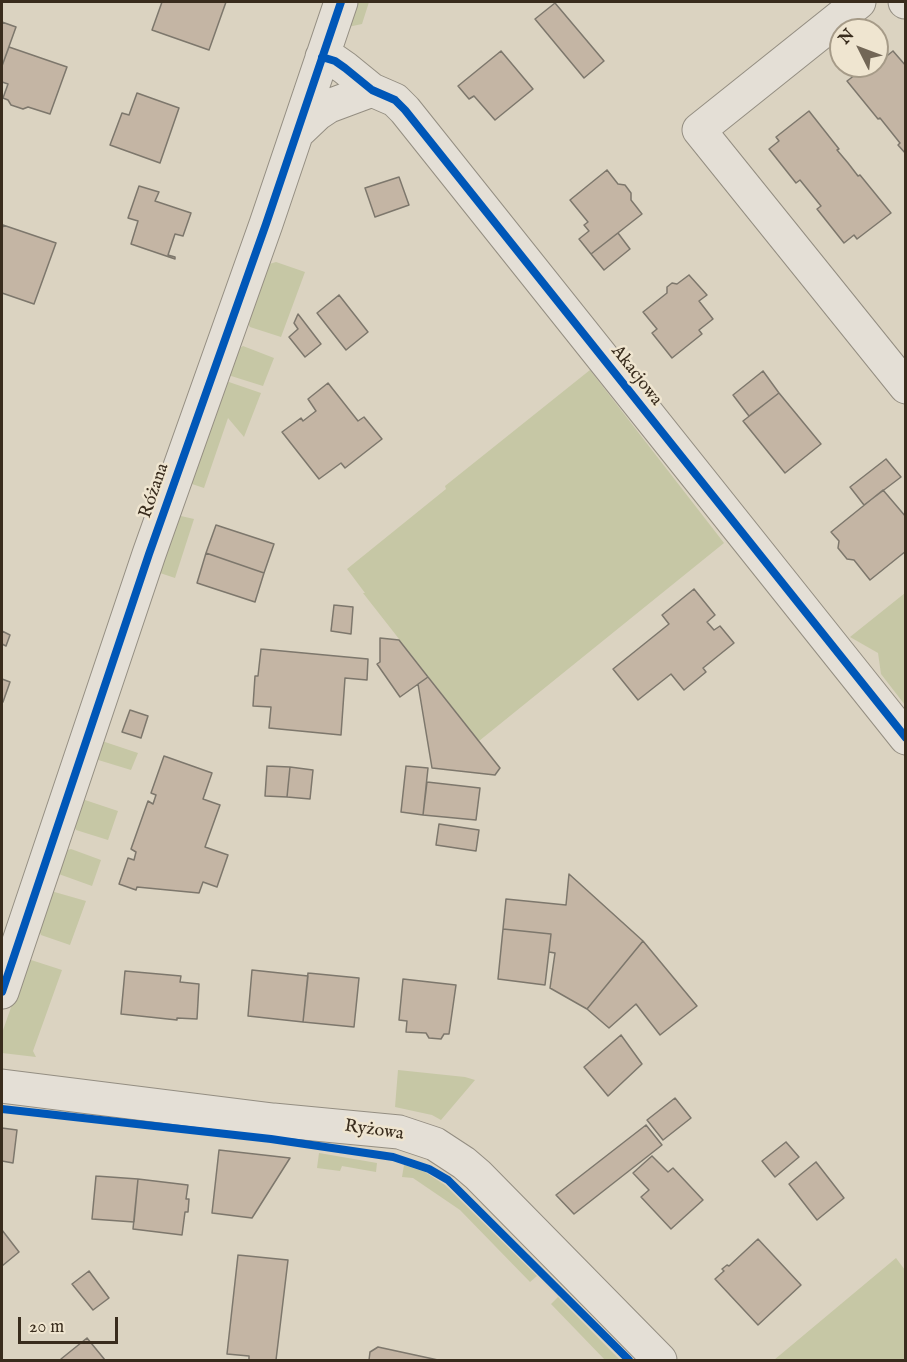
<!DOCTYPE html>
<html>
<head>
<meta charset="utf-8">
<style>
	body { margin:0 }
	#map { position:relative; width:907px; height:1362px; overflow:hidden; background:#dbd3c1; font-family:"IM FELL English",serif }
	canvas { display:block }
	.frame { position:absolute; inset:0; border:3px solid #392c1d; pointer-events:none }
	.north { position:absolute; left:829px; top:18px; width:60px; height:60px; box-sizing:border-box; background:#efe5d0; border:2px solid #a69b88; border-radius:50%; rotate:312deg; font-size:16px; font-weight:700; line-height:24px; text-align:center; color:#392c1d }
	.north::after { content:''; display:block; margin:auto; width:21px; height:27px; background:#726656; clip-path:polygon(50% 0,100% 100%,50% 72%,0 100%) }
	.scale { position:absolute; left:18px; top:1317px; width:100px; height:27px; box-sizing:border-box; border:3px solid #392c1d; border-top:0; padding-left:8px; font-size:18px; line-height:21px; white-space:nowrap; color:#392c1d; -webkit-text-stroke:4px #efe5d0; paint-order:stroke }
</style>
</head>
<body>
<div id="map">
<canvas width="907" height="1362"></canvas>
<div class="frame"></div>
<div class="north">N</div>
<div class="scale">20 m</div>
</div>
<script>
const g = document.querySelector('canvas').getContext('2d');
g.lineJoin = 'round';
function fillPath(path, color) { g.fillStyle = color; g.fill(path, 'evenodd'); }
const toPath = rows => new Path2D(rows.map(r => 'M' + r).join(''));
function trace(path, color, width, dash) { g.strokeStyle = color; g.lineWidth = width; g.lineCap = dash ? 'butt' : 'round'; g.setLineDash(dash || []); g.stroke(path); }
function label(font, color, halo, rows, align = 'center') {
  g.font = font + ' "IM FELL English",serif'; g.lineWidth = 5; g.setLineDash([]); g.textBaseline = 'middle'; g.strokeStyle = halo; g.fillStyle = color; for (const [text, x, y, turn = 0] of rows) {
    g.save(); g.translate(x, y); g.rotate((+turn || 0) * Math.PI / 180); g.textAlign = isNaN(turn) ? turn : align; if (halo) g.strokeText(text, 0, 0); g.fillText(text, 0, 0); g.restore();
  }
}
const green = toPath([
	[356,2,369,2,362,24,348,27],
	[276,262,305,272,281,337,250,327,246,320,266,265],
	[243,346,274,358,263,386,228,375,238,349],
	[590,370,724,543,479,741,363,593,365,593,347,569,446,489,445,486],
	[226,381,261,393,244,437,228,418,204,488,192,484,189,477],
	[181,516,194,519,175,578,157,572,174,520],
	[905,593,905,705,881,674,878,653,850,637],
	[102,741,138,753,131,770,95,759],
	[82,799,118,811,108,840,76,830,73,824],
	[71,849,101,860,92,886,56,873,64,851],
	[51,891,86,901,70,945,41,935,38,928],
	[28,959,62,970,33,1051,36,1057,2,1053,2,1033],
	[398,1070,465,1077,475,1080,441,1120,432,1115,395,1107],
	[319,1153,377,1163,376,1172,342,1166,340,1171,317,1168],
	[404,1165,425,1172,445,1185,537,1276,530,1282,460,1210,413,1178,402,1177],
	[896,1258,905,1270,905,1360,774,1360],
	[558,1297,620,1360,605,1360,551,1304]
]);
const building = toPath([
	[162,2,226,2,209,50,152,30,162,2],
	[555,3,604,61,584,78,535,19,555,3],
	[2,22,16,27,2,66,2,22],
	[9,47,67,67,50,114,28,107,23,109,11,105,8,100,3,98,8,84,2,82,2,66,9,47],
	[501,51,533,89,495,120,474,96,469,99,458,86,501,51],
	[893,51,906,66,906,154,898,145,900,143,880,118,878,119,847,81,867,66,877,66,877,58,880,56,883,59,893,51],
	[137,93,179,108,160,163,110,145,122,113,129,115,137,93],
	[809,111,839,149,837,150,848,163,858,176,860,175,891,213,857,239,854,235,844,243,817,209,821,206,800,180,796,183,769,149,779,141,776,137,809,111],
	[607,170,618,184,625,185,631,193,631,200,642,214,591,254,579,239,589,231,584,225,588,222,570,200,607,170],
	[399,177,409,205,375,217,365,188,399,177],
	[139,186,159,192,155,201,191,213,183,236,175,234,168,255,175,257,175,259,131,244,138,221,128,218,139,186],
	[3,225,56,243,34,304,2,293,2,230,3,225],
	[618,233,630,249,604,270,591,254,618,233],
	[689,275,707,295,699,301,713,319,699,330,702,334,672,358,652,333,657,329,643,312,667,293,667,287,672,283,677,284,689,275],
	[339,295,368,332,346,350,317,313,339,295],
	[298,314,321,344,305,357,289,337,298,329,294,323,298,314],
	[763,371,779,393,749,416,733,395,763,371],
	[328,383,358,421,364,417,382,439,345,468,341,463,319,479,282,432,301,418,303,421,316,411,308,399,328,383],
	[779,393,821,444,785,473,743,421,779,393],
	[886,459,901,477,864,505,850,487,886,459],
	[883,490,906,517,906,551,870,580,854,560,847,559,838,548,839,541,831,532,883,490],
	[216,525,274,544,264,573,206,553,216,525],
	[206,553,264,573,255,602,197,583,206,553],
	[694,589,715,615,707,622,714,630,720,626,734,643,703,668,706,672,684,690,671,674,638,700,613,669,669,624,662,615,694,589],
	[334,605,353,607,351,634,331,631,334,605],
	[2,631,10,635,6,646,2,644,2,631],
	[380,638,399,640,428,677,400,697,377,664,380,662,380,638],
	[261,649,368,659,367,680,345,678,341,735,269,728,271,707,253,706,255,676,258,676,261,649],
	[428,677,500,768,495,775,432,768,418,684,428,677],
	[2,679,10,682,3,702,2,702,2,679],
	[130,710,148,716,141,738,122,732,130,710],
	[164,756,212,773,203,799,220,805,205,847,228,855,217,887,203,882,199,893,137,887,136,890,119,884,128,858,134,860,136,852,131,849,148,801,153,804,156,795,151,793,164,756],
	[267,766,290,767,287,797,265,796,267,766],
	[406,766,428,768,423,815,401,812,406,766],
	[290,767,313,770,310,799,287,797,290,767],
	[427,782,480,788,476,820,423,815,427,782],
	[439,824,479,830,476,851,436,845,439,824],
	[569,874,643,941,587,1009,550,988,555,953,549,952,551,934,503,929,506,899,566,905,569,874],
	[503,929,551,934,545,985,498,979,503,929],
	[643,941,697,1006,660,1035,636,1004,609,1028,587,1009,643,941],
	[252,970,308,976,303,1022,248,1016,252,970],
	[125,971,181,976,180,982,199,984,197,1019,177,1018,177,1020,121,1014,125,971],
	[308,973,359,978,354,1027,303,1022,308,973],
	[403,979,456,985,449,1034,444,1034,441,1039,429,1038,426,1033,406,1032,407,1021,399,1020,403,979],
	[621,1035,642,1064,608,1096,584,1067,621,1035],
	[675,1098,691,1118,663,1140,647,1120,675,1098],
	[646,1125,662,1145,574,1214,556,1195,646,1125],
	[2,1128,17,1130,13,1163,2,1161,2,1128],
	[786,1142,799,1157,775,1177,762,1161,786,1142],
	[219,1150,290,1158,252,1218,212,1213,219,1150],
	[652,1156,668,1172,673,1168,703,1200,671,1229,641,1197,649,1190,633,1173,652,1156],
	[816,1162,844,1198,817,1220,789,1184,816,1162],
	[96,1176,138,1179,134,1222,92,1219,96,1176],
	[138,1179,188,1185,186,1199,189,1199,188,1212,185,1212,182,1235,133,1229,138,1179],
	[2,1230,19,1252,2,1266,2,1230],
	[758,1239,801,1285,758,1325,715,1279,724,1271,722,1269,727,1265,729,1266,758,1239],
	[238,1255,288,1260,276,1360,249,1360,249,1356,227,1354,238,1255],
	[89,1271,109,1298,93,1310,72,1284,89,1271],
	[87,1338,105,1360,62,1360,61,1359,87,1338],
	[378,1347,438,1360,369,1360,370,1352,378,1347]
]);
const minor = toPath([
	[859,2,699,130,906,387],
	[905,2,906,2],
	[322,57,335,61,345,68,372,90,395,100,405,110,906,738],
	[297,133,317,114,329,106,372,90],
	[2,992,149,554,266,224,341,2],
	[2,1086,273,1120,399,1132,435,1144,464,1163,478,1175,660,1360]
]);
const cycleway = toPath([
	[322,57,335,61,345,68,372,90,395,100,405,110,906,738],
	[2,992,149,554,266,224,341,2],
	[2,1109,271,1139,393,1157,429,1169,448,1180,629,1360]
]);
const streetNames = [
	["Akacjowa",636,376,52],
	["Różana",155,491,-71],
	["Ryżowa",374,1131,8]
];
fillPath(green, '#c6c7a5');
fillPath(building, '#c4b5a4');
trace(building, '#7d776c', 1.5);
trace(minor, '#948e82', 35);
trace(minor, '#e4dfd6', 33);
trace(cycleway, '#0057b8', 8);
label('18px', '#392c1d', '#efe5d0', streetNames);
</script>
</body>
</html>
